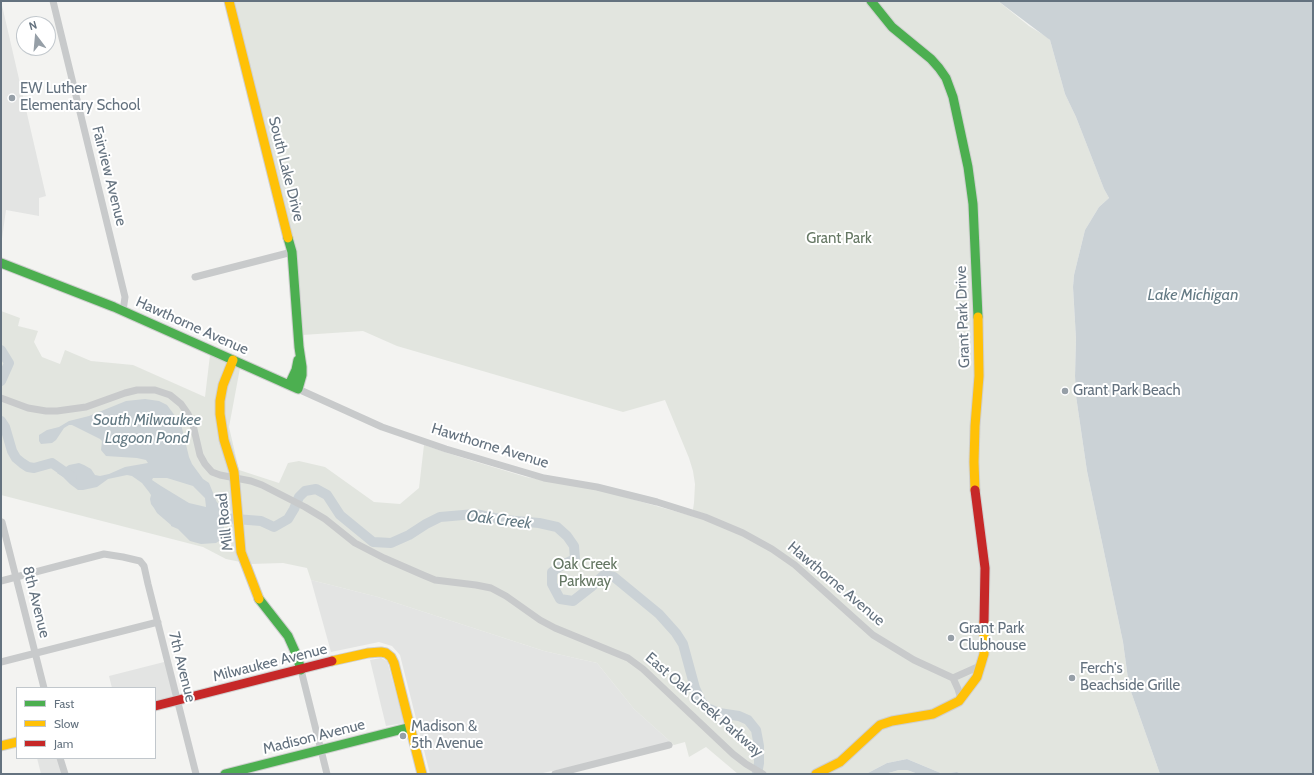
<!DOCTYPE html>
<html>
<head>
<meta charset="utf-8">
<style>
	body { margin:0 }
	#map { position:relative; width:1314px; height:775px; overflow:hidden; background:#f3f3f1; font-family:Cabin,sans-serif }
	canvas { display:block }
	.frame { position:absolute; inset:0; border:2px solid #64727f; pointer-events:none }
	.legend { position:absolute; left:16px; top:687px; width:140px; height:72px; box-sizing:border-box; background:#fff; border:1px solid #c1c7cc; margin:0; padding:5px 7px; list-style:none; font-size:12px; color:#64727f }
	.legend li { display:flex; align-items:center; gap:8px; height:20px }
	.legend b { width:20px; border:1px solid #c1c7cc }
	.north { position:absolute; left:16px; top:16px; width:40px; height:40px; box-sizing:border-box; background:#fff; border:1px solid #c1c7cc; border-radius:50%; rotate:344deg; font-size:11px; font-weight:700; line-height:16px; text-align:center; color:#64727f }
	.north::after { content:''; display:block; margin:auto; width:14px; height:18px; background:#969fa7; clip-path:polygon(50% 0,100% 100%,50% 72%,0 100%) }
</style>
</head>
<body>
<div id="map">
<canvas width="1314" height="775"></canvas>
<div class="frame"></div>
<ul class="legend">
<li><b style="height:5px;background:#4caf50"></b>Fast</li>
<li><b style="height:5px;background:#ffc107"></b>Slow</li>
<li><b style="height:5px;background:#c62828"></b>Jam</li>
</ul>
<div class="north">N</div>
</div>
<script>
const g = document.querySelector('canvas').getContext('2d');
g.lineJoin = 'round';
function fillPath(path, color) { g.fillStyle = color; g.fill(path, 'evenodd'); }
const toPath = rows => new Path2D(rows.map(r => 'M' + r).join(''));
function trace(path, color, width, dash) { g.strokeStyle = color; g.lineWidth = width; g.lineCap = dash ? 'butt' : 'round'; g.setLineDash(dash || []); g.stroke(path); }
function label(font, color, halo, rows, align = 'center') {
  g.font = font + ' Cabin,sans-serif'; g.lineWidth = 4; g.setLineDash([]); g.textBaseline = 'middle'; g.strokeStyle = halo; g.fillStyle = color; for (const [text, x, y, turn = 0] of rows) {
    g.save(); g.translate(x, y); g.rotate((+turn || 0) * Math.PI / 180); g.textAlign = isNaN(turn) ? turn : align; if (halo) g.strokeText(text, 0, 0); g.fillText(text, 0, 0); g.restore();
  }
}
const built = toPath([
	[1,1,46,196,39,198,39,216,6,210,1,246],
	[311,580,378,597,544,651,597,663,634,709,674,745,538,774,430,774,400,655,392,646,379,642,331,652],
	[381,658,387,661,388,664,404,723,386,726,370,660],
	[168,661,177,700,155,706,155,688,112,688,109,676],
	[37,758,60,758,64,772,57,774,41,774]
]);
const green = toPath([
	[233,1,998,1,1029,26,1047,37,1050,40,1065,94,1076,117,1104,189,1109,198,1099,207,1085,230,1074,275,1073,287,1076,339,1075,376,1076,396,1087,471,1123,642,1129,686,1160,774,961,774,957,772,943,774,907,759,887,763,866,774,738,774,706,747,689,757,685,742,674,745,634,709,597,663,544,651,378,597,311,580,307,568,283,563,250,564,226,559,203,547,1,495,1,311,20,318,18,326,38,331,34,342,42,357,60,364,65,350,91,361,133,365,205,397,210,355,240,368,229,427,239,470,279,483,288,463,299,461,325,467,374,502,400,504,419,488,424,445,460,457,526,477,603,491,692,516,694,503,695,484,693,471,689,458,665,400,623,412,397,346,363,331,302,335,295,249],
	[899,770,907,770,918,774,885,774]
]);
const water = toPath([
	[998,1,1313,1,1313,774,1160,774,1129,686,1123,642,1087,471,1076,396,1075,376,1076,339,1073,287,1074,275,1085,230,1099,207,1109,198,1104,189,1076,117,1065,94,1050,40],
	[145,399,159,401,167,405,181,424,189,457,192,464,203,479,209,483,218,505,223,510,224,528,222,539,216,543,201,544,190,541,178,529,171,526,171,525,157,513,154,508,151,504,150,499,151,495,149,492,142,483,132,476,127,475,108,479,97,487,83,490,78,490,70,484,63,477,57,473,69,465,79,463,84,465,91,469,95,475,100,476,109,474,125,467,148,463,146,460,137,458,106,456,101,450,102,441,100,439,72,425,69,425,64,428,56,440,52,443,41,444,39,441,39,435,47,430,59,427,69,421,89,416,126,401],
	[153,478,167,478,193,486,205,498,206,507,189,503,161,486,152,480],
	[907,759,943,774,957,772,961,774,918,774,907,770,899,770,885,774,866,774,887,763]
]);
const river = toPath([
	[1,350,9,363,1,381],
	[1,421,5,427,12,451,16,458,22,463,28,467,34,468,52,463,72,477],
	[215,507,223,518,261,521,274,527,288,519,294,509,299,497,305,491,316,489,327,495,340,515,373,542,391,543,409,535,426,524,440,517,475,514,504,520,539,523,557,527,567,536,574,546,575,559,562,565,552,572,552,584,560,599,573,601,591,587,604,575,614,577,659,614,676,633,683,644,695,688,701,701,705,707,719,713,739,716,748,720,756,730,759,746,759,763,757,774]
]);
const street = toPath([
	[53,1,125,297,123,311],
	[195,277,292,252],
	[298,389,382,427,446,449,544,478,597,487,657,502,705,517,743,533,772,549,795,565,873,635,914,660,953,678,958,689,961,699],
	[1,398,28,408,46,411,57,411,86,407,125,393,137,390,155,390,170,395,181,404,188,414,193,425,200,455,205,464,212,472,220,475,251,481,262,485,305,507,325,519,355,543,384,558,423,575,435,580,476,585,491,588,506,596,540,620,555,628,628,658,643,669,733,754,746,764,763,774],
	[2,522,44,688],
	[1,581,104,554,123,557,140,561,144,566,148,584,196,774],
	[1,662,158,622],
	[301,670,327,774],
	[953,678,982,665],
	[60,758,65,774],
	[555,774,669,745]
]);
const fast = toPath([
	[871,1,892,27,931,59,939,68,946,78,953,97,968,167,973,204,978,317],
	[1,263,114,307,298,389,302,375,302,367,299,347,292,252,288,238],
	[289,385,296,370,298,360],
	[259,599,288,636,297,656,301,670],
	[225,774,411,727]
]);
const slow = toPath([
	[229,1,288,238],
	[233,360,223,385,220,401,220,414,224,440,234,472,241,552,259,599],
	[975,490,974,462,975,426,979,376,978,317],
	[332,661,368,653,381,652,386,653,391,657,394,663,422,774],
	[1,746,17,742],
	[816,774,840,762,880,725,892,721,933,714,959,701,977,677,984,654,984,622]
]);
const jam = toPath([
	[975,490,985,568,984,622],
	[155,706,332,661]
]);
const markers = [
	[12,98,4,"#969fa7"],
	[1065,391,4,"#969fa7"],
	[951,638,4,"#969fa7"],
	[1072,678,4,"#969fa7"],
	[403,736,4,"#969fa7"]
];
const poiNames = [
	["EW Luther",20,89],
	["Elementary School",20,106],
	["Grant Park Beach",1073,391],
	["Grant Park",959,629],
	["Clubhouse",959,646],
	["Ferch's",1080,669],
	["Beachside Grille",1080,686],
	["Madison &",411,727],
	["5th Avenue",411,744]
];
const streetNames = [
	["South Lake Drive",286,169,76],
	["Fairview Avenue",109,176,76],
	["Grant Park Drive",963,317,-92],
	["Hawthorne Avenue",192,326,24],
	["Hawthorne Avenue",490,446,17],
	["Mill Road",225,522,-96],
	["Hawthorne Avenue",836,584,40],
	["8th Avenue",36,602,76],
	["Milwaukee Avenue",270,663,-14],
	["7th Avenue",182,667,76],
	["East Oak Creek Parkway",704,705,41],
	["Madison Avenue",314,737,-14]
];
const parkNames = [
	["Grant Park",839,239],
	["Oak Creek",585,565],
	["Parkway",585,582]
];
const waterNames = [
	["Lake Michigan",1193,295],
	["South Milwaukee",147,420],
	["Lagoon Pond",147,438],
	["Oak Creek",499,520,7]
];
fillPath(built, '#e3e4e3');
fillPath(green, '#e2e5df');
fillPath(water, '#cbd2d6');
trace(river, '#cbd2d6', 10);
trace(fast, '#cfcfcf', 11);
trace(slow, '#cfcfcf', 11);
trace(jam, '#cfcfcf', 11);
trace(street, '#c8cacb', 7);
trace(fast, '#4caf50', 9);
trace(slow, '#ffc107', 9);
trace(jam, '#c62828', 9);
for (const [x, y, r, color] of markers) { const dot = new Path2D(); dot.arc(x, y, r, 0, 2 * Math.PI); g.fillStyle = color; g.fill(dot); trace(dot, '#fff', 1.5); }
label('15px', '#64727f', '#fff', poiNames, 'left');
label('15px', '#64727f', '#fff', streetNames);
label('15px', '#657763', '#fff', parkNames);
label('italic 16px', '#647a84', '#fff', waterNames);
</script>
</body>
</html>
